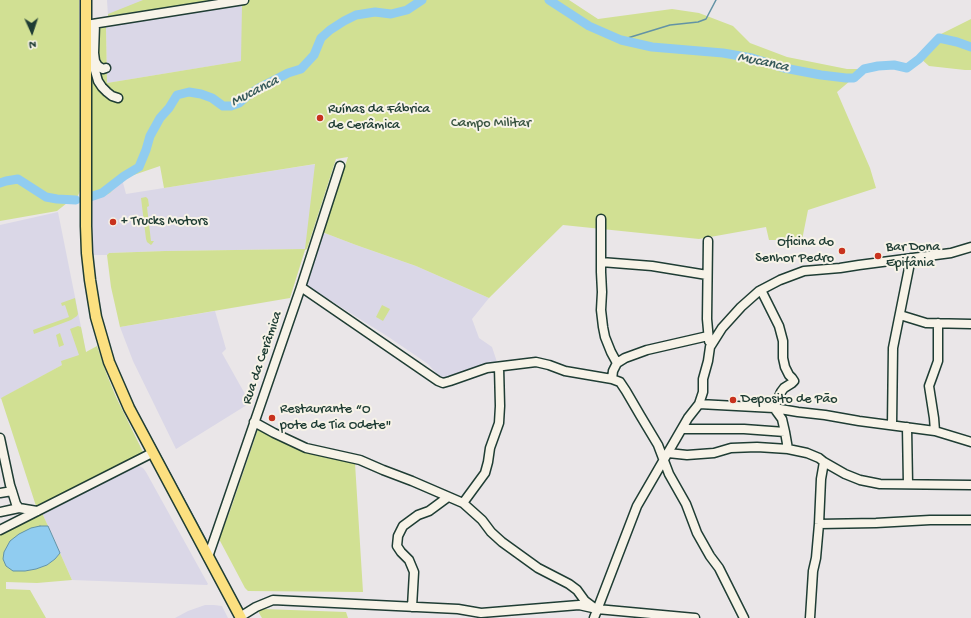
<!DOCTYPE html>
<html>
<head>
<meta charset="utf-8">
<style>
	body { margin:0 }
	#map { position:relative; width:971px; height:618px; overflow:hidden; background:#eae6e8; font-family:"Gochi Hand",sans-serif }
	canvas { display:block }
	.north { position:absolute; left:12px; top:12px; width:40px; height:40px; -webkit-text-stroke:3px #f7f3e8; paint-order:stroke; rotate:177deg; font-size:11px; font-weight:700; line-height:16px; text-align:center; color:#1f3d34 }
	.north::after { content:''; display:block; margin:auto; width:14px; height:18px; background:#1f3d34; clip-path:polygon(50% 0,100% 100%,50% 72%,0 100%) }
</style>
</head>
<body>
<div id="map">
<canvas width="971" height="618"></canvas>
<div class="north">N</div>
</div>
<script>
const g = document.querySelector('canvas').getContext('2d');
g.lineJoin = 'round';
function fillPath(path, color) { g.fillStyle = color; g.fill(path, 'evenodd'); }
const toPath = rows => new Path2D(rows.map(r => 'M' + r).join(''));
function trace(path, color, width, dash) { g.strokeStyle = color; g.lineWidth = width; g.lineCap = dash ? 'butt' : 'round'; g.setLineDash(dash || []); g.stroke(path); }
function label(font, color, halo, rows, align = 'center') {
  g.font = font + ' "Gochi Hand",sans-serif'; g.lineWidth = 4; g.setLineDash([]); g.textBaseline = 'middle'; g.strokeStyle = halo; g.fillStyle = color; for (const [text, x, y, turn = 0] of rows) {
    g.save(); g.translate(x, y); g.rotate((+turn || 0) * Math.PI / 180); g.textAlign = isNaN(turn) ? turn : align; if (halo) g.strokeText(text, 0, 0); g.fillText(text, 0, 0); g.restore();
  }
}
const built = toPath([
	[107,0,216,0,108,16],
	[242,5,242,61,107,83,106,27],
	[316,164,306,249,165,251,109,253,107,255,92,255,91,200,100,198,115,187,122,179,126,194],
	[58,212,86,352,0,399,0,225],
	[322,232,356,245,416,266,489,298,472,319,479,338,492,347,497,362,458,375,448,377,441,377,437,374,428,364,390,338,306,285],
	[215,311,226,349,222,353,250,403,176,449,133,361,120,327],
	[139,466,143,468,146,472,208,584,207,585,72,580,42,513,133,468],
	[205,605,214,605,222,606,228,618,175,618,188,611]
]);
const green = toPath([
	[0,0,79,0,80,191,76,200,67,203,57,211,0,221],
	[143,0,216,0,108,16,108,14],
	[244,0,569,0,598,19,672,9,699,13,733,26,750,43,787,57,847,69,864,69,837,92,870,168,876,188,808,210,802,240,769,240,766,227,699,239,563,225,489,298,416,266,356,245,322,232,348,157,336,159,307,249,305,250,290,298,120,327,111,287,107,255,109,253,165,251,305,249,315,164,164,188,160,166,122,179,110,193,100,198,91,200,90,29,106,27,107,83,241,61,242,5,242,1],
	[971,19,971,70,965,70,929,66,920,58,941,34],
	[146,197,148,199,149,206,147,207,151,241,154,241,152,244,151,245,147,242,146,239,141,198],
	[75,298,78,314,77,316,71,320,34,334,33,330,69,317,65,305,62,306,61,303],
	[382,305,390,309,383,321,376,317],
	[78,326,81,327,86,352,97,346,107,375,116,397,143,452,110,470,36,506,1,398,62,365,61,361,79,355,70,329],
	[60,333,64,345,59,347,56,335],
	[258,429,284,441,313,454,355,463,363,592,248,591,245,588,219,539,230,511],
	[42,513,48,526,40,526,25,571,36,569,47,565,55,559,60,553,72,580,37,583,6,582,6,589,30,590,46,618,0,618,0,534],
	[263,609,346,612,348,618,262,618,259,613,259,611]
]);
const water = toPath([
	[40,526,48,526,60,553,55,559,47,565,36,569,25,571,13,571,6,566,3,559,4,552,10,541,19,534,31,528,40,526]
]);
const stream = toPath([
	[621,40,670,25,698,22,706,19,716,0],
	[129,396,139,416],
	[144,425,206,540],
	[212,554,244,612]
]);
const river = toPath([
	[549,0,589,26,621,40,652,47,723,53,752,58,784,68,821,75,846,78,854,78,864,69,878,66,894,65,907,68,919,59,939,38,957,42,971,47],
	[0,183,6,181,18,179,46,197,57,199,76,200],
	[90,197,102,193,124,176,139,167,146,150,150,136,160,118,169,108,177,95,189,92,201,94,212,98,223,106,231,106,239,103,247,96,259,88,288,73,301,69,314,55,321,38,330,30,344,21,356,15,375,12,391,14,407,10,422,0]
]);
const minor = toPath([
	[95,24,94,53,95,61,98,66,103,69,106,68],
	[86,25,244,0],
	[94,53,94,67,98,81,102,87,107,92,112,96,118,98],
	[601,219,601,272,602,292,601,310,603,327,605,337,611,352,617,363],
	[708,241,707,319,709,341],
	[601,262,652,266,707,275],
	[301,287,438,381,443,383,450,381,487,368,536,362,549,365,565,371,612,379,620,382,626,391,640,415,658,445,669,474,686,504,697,533,710,556,719,568,744,618],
	[761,290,779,326,783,341,783,358,785,367,789,375,792,378,794,381,792,383,784,388,781,392,774,408,782,419,785,432,788,449],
	[900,315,926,323,971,324],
	[612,379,613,371,617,363,625,358,647,350,708,336],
	[699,404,774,408,798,412,825,415,859,421,935,431,971,442],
	[254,422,274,433,306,448,360,460,383,470,412,481,463,503,482,520,491,532,502,542,538,568,569,584,577,590,585,601,593,607],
	[892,425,893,348,911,258],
	[907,427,908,484],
	[682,429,744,429,785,432],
	[935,431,934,418,929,386,933,375,938,361,938,323],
	[0,438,10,485,12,491,0,493],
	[668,453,687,455,714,453,731,448,757,447,788,449,807,453,819,458,824,462,845,474,860,480,880,484,971,485],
	[12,491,16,504,19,508],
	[463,503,485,473,488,462,490,448,499,423,500,406,499,367],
	[0,512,19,508,37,511],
	[819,524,876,523,930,520,971,520],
	[0,530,152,453],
	[208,557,216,534,301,287,340,166],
	[412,607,414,572,409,560,401,552,397,546,398,536,403,526,418,515,429,511,448,497],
	[240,617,256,607,273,600,458,609,481,613,579,605,597,609,695,618],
	[594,618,637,506,688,418,699,404,703,392,703,379,708,361,710,347,722,328,741,307,759,291,780,280,804,271,840,268,859,265,951,253,971,247],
	[810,618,813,571,816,558,819,524,821,479,824,462]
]);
const major = toPath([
	[86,0,86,226,87,253,90,280,96,317,109,362,129,408,241,618]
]);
const markers = [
	[320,118,4,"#c8321e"],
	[113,222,4,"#c8321e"],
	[842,251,4,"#c8321e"],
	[878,256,4,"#c8321e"],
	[733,400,4,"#c8321e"],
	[272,418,4,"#c8321e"]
];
const poiNames = [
	["Ruínas da Fábrica",328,110],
	["de Cerâmica",328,126],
	["+ Trucks Motors",121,222],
	["Oficina do",834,243,"right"],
	["Senhor Pedro",834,259,"right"],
	["Bar Dona",886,248],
	["Epifânia",886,264],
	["Deposito de Pão",741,400],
	["Restaurante “O",280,410],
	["pote de Tia Odete\"",280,426]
];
const parkNames = [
	["Campo Militar",491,124]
];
const streetNames = [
	["Rua da Cerâmica",263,358,-71]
];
const waterNames = [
	["Mucanca",763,63,12],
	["Mucanca",255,92,-27]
];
fillPath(built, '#dad7e7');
fillPath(green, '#d1e093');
fillPath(water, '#90ccf0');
trace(water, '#6393a5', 1);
trace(stream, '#6393a5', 1.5);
trace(river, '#90ccf0', 9);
trace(minor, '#1f3d34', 11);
trace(major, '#1f3d34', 13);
trace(minor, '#f7f3e8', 8);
trace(major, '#fce080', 10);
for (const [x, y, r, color] of markers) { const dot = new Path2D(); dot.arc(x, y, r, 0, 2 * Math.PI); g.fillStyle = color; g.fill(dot); trace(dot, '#f7f3e8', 1.5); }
label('14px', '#1f3d34', '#f7f3e8', poiNames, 'left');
label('14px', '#3a5542', '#f7f3e8', parkNames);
label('14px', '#1f3d34', '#f7f3e8', streetNames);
label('italic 15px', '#365a5a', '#f7f3e8', waterNames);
</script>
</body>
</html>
